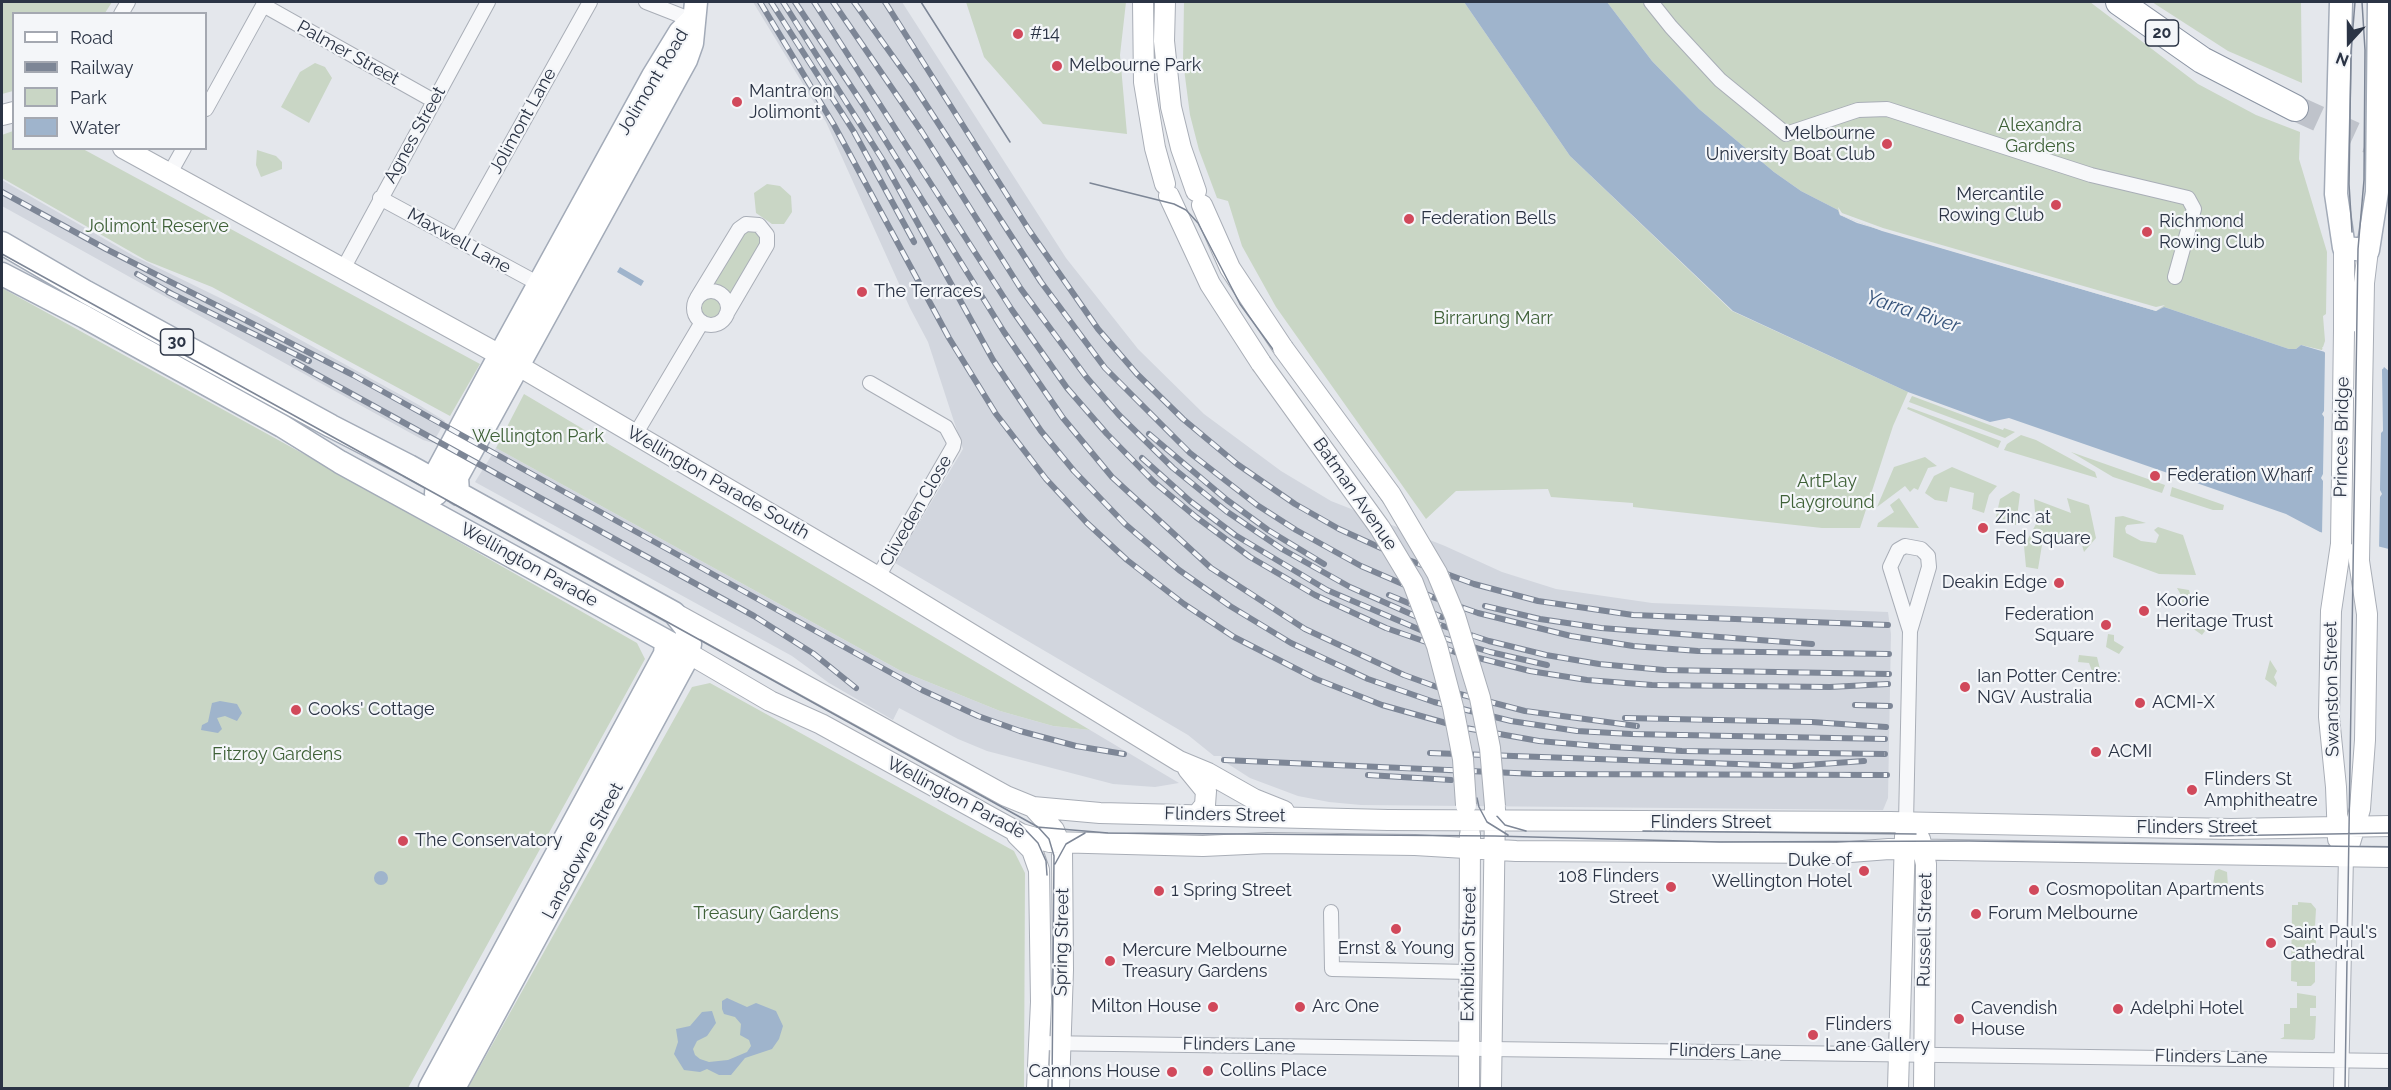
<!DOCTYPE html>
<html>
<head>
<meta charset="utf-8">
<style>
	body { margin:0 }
	#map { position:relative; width:2391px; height:1090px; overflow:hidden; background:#e4e7ec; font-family:Raleway,sans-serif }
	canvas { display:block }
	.frame { position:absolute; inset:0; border:3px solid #2b3445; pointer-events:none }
	.legend { position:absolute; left:12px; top:12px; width:195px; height:138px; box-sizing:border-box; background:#f4f6f9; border:2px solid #a4a8b1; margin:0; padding:8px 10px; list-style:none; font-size:18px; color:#2b3445 }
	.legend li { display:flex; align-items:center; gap:12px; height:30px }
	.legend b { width:30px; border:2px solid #a4a8b1 }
	.north { position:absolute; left:2319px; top:12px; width:60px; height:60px; -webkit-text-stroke:4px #f4f6f9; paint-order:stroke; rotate:201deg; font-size:16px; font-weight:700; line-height:24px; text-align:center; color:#2b3445 }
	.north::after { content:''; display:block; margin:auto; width:21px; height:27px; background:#2b3445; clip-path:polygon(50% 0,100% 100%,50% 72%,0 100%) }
</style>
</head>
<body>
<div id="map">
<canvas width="2391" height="1090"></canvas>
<div class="frame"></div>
<ul class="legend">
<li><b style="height:8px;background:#fff"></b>Road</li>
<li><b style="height:8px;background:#7d8696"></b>Railway</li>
<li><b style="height:16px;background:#c9d6c5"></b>Park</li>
<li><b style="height:16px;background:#9fb4cc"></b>Water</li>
</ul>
<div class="north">N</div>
</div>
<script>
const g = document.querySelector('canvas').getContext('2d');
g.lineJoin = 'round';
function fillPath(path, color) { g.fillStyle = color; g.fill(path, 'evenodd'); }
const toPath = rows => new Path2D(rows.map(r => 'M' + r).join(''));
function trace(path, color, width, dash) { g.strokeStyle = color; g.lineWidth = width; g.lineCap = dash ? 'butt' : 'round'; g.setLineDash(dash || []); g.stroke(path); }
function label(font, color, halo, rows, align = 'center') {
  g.font = font + ' Raleway,sans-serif'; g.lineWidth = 4.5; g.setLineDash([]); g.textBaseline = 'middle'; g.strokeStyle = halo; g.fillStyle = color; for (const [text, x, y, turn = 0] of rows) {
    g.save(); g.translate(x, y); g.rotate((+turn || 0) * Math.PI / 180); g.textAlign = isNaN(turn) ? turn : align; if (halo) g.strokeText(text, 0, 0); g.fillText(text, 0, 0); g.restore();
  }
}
const built = toPath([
	[753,2,902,2,1066,258,1138,349,1204,414,1281,471,1331,501,1445,546,1502,572,1556,589,1652,603,1888,612,1891,634,1888,798,1883,810,1361,805,1329,802,1298,796,1250,778,1225,762,1221,756,1214,756,1188,735,895,563,963,449,928,342,910,308,826,122],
	[2,180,134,256,257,316,419,405,445,421,433,443,423,440,2,206],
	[496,448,901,671,1000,711,1053,726,1090,730,1179,783,1155,787,1113,784,987,751,958,739,899,708,893,720,829,683,792,656,475,482]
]);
const green = toPath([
	[2,2,112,2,105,13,14,14,13,91,2,94],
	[966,2,1126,2,1120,55,1127,134,1043,124,984,57],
	[1184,2,1464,2,1570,156,1732,311,1908,392,1893,426,1860,528,1822,528,1633,507,1633,503,1551,497,1548,489,1456,491,1426,519,1276,307,1242,246,1228,201,1217,198,1199,150,1190,115,1183,61],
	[1607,2,2090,2,2198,84,2256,115,2300,132,2299,159,2327,252,2326,314,2323,316,2325,341,2322,350,2301,345,2296,349,2289,349,2164,307,2156,311,1882,231,1840,215,1838,210,1801,191,1774,172,1699,109,1652,61],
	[2152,2,2301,2,2302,83,2228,51],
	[315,63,325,67,332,78,309,123,281,107,300,72],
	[13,131,14,148,83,149,480,364,450,416,212,287,147,261,2,178,2,135],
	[257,150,276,156,282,162,282,169,261,177,256,165],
	[767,184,780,186,791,196,792,212,784,224,772,224,756,213,754,193],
	[747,230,757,231,761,241,730,298,711,287],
	[2,288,311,458,637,643,645,659,408,1088,2,1088],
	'699 309a11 11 0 1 1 22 0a11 11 0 1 1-22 0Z',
	[524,394,924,631,1090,730,1053,726,1000,711,901,671,496,448],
	[1912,396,2003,430,2004,428,2015,432,2005,438,1909,402],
	[1908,407,2001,441,1998,448,1907,409],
	[2021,435,2036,440,2095,472,2097,478,2004,450,2007,444],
	[2071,452,2165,485,2162,493,2113,477],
	[1925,457,1937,466,1928,468,1918,490,1914,488,1910,492,1905,486,1877,507,1894,467],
	[1952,467,1997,486,1989,495,1984,513,1972,509,1974,493,1950,487,1947,502,1935,500,1925,493,1934,476],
	[2172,487,2224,505,2223,510,2213,510,2170,496],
	[2013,491,2020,494,2016,525,1996,517,2000,499],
	[1899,498,1919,528,1877,527,1878,523,1894,512,1890,505],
	[2067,498,2089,505,2096,538,2084,552,2082,545,2044,533,2038,569,2026,567,2024,546,2036,524,2034,499,2071,513],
	[2123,516,2146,523,2127,525,2125,528,2126,533,2141,541,2156,543,2159,535,2154,530,2158,527,2183,535,2196,575,2159,574,2113,557,2115,517],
	[2177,588,2189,590,2191,598,2183,604,2178,600,2181,595],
	[2191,615,2200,617,2200,625,2205,631,2202,635,2188,625],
	[2108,634,2114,635,2114,641,2124,647,2119,654,2106,647],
	[2079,655,2097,657,2100,669,2092,671,2089,663,2078,662],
	[2270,660,2277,671,2274,677,2277,683,2276,687,2265,679],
	[710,683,1014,851,1025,873,1024,1088,468,1088,692,687],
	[2219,869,2227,872,2228,886,2213,885,2215,871],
	[2298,902,2311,903,2316,909,2315,926,2311,926,2311,933,2316,933,2316,954,2310,954,2309,962,2315,962,2315,982,2311,986,2297,986,2297,982,2291,981,2292,905,2298,905],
	[2297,993,2316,996,2316,1008,2310,1008,2310,1016,2316,1016,2315,1038,2313,1040,2280,1039,2284,1037,2284,1024,2290,1024,2290,1008,2297,1008]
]);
const water = toPath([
	[1464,2,1607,2,1652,61,1699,109,1774,172,1801,191,1838,210,1840,215,1857,223,2156,311,2164,307,2289,349,2296,349,2301,345,2383,369,2384,367,2390,372,2389,549,2320,532,2286,514,2009,418,1990,422,1908,392,1733,311,1570,156],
	[620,267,644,281,641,286,617,272],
	[220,701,237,704,242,713,237,721,225,716,217,718,222,729,218,733,201,730,202,725,208,722,212,703],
	'374 878a7 7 0 1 1 14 0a7 7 0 1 1-14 0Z',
	[727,998,747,1007,756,1003,776,1011,783,1026,779,1039,772,1049,745,1058,731,1075,719,1075,707,1069,700,1072,684,1070,674,1054,678,1042,676,1029,690,1026,702,1012,712,1011,716,1023,707,1036,697,1041,693,1049,695,1055,700,1059,709,1062,728,1060,747,1052,751,1046,749,1040,740,1035,741,1024,735,1017,724,1014,722,1009,722,1001]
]);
const pier = toPath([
	[1838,207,1842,213,1883,228,2156,307,2165,305,2156,311,1882,231,1840,215],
	[2322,347,2381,366,2384,364,2382,370,2383,431,2381,433,2380,490,2382,494,2380,497,2379,551,2322,535,2323,481,2321,478,2323,474,2324,417,2322,414,2324,411,2325,353]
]);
const highwayTunnel = toPath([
	[2295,108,2361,138,2390,147]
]);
const street = toPath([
	[646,2,692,20],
	[1651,2,1671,27,1720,80,1786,134,1858,110,1887,109,2091,175,2188,198,2194,209,2175,277],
	[263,5,434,101],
	[121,14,128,2],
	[206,109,265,2],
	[170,173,184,148],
	[380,198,539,284],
	[457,240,590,2],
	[343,269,488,2],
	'694 308a17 17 0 1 1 34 0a17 17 0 1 1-34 0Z',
	[697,298,739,229,746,224,759,225,767,235,767,245,726,315],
	[870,383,946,427,954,442,953,447,878,577],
	[635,435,702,322],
	[1906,823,1910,631,1890,567,1898,550,1905,546,1921,549,1928,556,1929,567,1910,631],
	[1331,912,1332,969,1469,972],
	[1038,1043,2390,1061],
	[2341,1088,2346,856]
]);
const secondary = toPath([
	[1143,2,1144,82,1155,148,1165,184],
	[1165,2,1164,41,1171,107,1181,148,1196,191],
	[2,115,14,112],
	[123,148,500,355,878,577,1179,761,1208,773,1254,799,1284,811],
	[1169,196,1210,284,1261,363],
	[1202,205,1230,268,1283,348],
	[2344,331,2344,248],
	[674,613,1006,796,1033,807,1100,813,1388,820,1890,822,2231,829,2390,826],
	[688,653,770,701,821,724,1021,834,1050,842,1203,846,1268,843,1415,845,1516,851,1837,853,1889,849,2390,857],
	[1188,769,1206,791,1205,805,1197,815],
	[1033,807,1054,830,1062,849,1063,970,1059,1088],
	[1017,835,1032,850,1039,870,1041,1002,1037,1088],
	[1920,839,1926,864,1924,1088],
	[2338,839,2336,787,2329,717,2331,611,2341,544],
	[2346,856,2360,809,2365,740,2367,614,2359,561,2364,283,2368,250],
	[1469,1088,1470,834],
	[1491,1088,1495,809],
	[1898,1088,1905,836]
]);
const primary = toPath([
	[2341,2,2336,194,2344,248,2368,250],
	[2,243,86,292,331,426,409,466,674,613,686,628,690,644,686,660,454,1088],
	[2368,250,2377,192,2379,2],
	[2,274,85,317,282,426,340,462,688,653],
	[436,494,438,470,489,375,653,76,680,32,692,20],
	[458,494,457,477,686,60,692,43,696,2],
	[430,1088,665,654,666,643,662,639]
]);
const highway = toPath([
	[2119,2,2202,60,2295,108]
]);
const tram = toPath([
	[921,2,1010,142],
	[1090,183,1174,204,1186,210,1198,223,1240,304,1393,515,1427,572,1461,657,1476,711,1487,805,1505,825,1526,831],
	[2352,232,2349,184,2351,52,2355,2],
	[2,254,1038,827,1049,839,1054,856,1052,1088],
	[1477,798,1479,807,1487,822,1508,835],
	[1018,822,1038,843,1046,861,1047,875],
	[1037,827,1108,833,1495,836,1720,842,1969,841,2390,847],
	[1643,831,1916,834],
	[2210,836,2390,833],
	[1055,864,1066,844,1085,833],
	[2345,1088,2358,249,2364,180,2365,50,2362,2]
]);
const rail = toPath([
	[760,2,834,125,949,338,996,414,1046,479,1087,523,1127,560,1184,604,1234,637,1316,679,1382,705,1460,727,1539,741,1597,746,1682,751,1885,754],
	[771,2,854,132,914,242],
	[783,2,884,162,993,360,1041,431,1074,471,1125,524,1179,570,1230,606,1291,643,1368,679,1434,702,1511,721,1577,731,1631,734,1885,739],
	[795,2,864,106,1004,332,1063,418,1112,477,1211,568,1305,629,1404,675,1448,691,1525,711,1637,726],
	[814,2,1012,310,1067,388,1107,434,1154,482,1196,517,1250,557,1315,595,1386,628,1455,652,1530,671,1587,680,1652,685,1830,687,1888,684],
	[833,2,922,132,1021,289,1087,378,1119,415,1173,468,1226,511,1282,549,1350,587,1422,619,1489,641,1546,655,1599,664,1664,670,1889,674],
	[854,2,914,86,1041,282,1105,368,1190,453,1257,505,1296,530,1361,566,1435,598,1478,613,1571,636,1633,646,1698,651,1889,654],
	[885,2,1029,230,1098,329,1137,374,1183,419,1237,464,1295,504,1339,529,1403,558,1474,584,1538,601,1633,615,1888,625],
	[2,192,106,249,353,375,922,690,978,716,1020,731,1076,746,1124,754],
	[137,274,176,296],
	[168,292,309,361],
	[294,362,754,616,814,654,856,688],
	[1149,434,1227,500,1268,530,1324,564],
	[1142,458,1190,501,1235,535,1327,590,1430,634,1490,652,1547,665],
	[1389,595,1442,617],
	[1485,606,1540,619,1601,628,1812,644],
	[1855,705,1890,706],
	[1625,718,1812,722,1886,727],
	[1430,753,1792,766,1864,761],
	[1224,760,1536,774,1887,775],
	[1368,775,1451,780]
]);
const secondaryBridge = toPath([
	[1283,348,1391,495,1437,573,1455,616,1480,698,1490,748,1495,806],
	[1261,363,1380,528,1413,583,1437,646,1453,707,1463,759,1466,805],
	[2341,544,2344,331]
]);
const markers = [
	[1018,34,6,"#d1495b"],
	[1057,66,6,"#d1495b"],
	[737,102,6,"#d1495b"],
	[1887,144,6,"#d1495b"],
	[2056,205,6,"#d1495b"],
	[1409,219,6,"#d1495b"],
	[2147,232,6,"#d1495b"],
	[862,292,6,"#d1495b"],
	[2155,476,6,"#d1495b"],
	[1983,528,6,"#d1495b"],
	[2059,583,6,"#d1495b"],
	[2144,611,6,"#d1495b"],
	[2106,625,6,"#d1495b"],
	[1965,687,6,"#d1495b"],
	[2140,703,6,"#d1495b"],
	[296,710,6,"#d1495b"],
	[2096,752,6,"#d1495b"],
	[2192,790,6,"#d1495b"],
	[403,841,6,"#d1495b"],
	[1864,871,6,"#d1495b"],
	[1671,887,6,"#d1495b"],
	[2034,890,6,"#d1495b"],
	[1159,891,6,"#d1495b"],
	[1976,914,6,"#d1495b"],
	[1396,929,6,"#d1495b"],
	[2271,943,6,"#d1495b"],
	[1110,961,6,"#d1495b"],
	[1213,1007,6,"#d1495b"],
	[1300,1007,6,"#d1495b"],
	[2118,1009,6,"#d1495b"],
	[1959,1019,6,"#d1495b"],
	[1813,1035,6,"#d1495b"],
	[1208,1071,6,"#d1495b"],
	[1172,1072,6,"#d1495b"]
];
const shields = [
	[2162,33,33],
	[177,342,33]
];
const shieldNames = [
	["20",2162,33],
	["30",177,342]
];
const poiNames = [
	["#14",1030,34],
	["Melbourne Park",1069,66],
	["Mantra on",749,92],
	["Jolimont",749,113],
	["Melbourne",1875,134,"right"],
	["University Boat Club",1875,155,"right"],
	["Mercantile",2044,195,"right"],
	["Rowing Club",2044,216,"right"],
	["Federation Bells",1421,219],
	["Richmond",2159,222],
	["Rowing Club",2159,243],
	["The Terraces",874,292],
	["Federation Wharf",2167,476],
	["Zinc at",1995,518],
	["Fed Square",1995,539],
	["Deakin Edge",2047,583,"right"],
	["Koorie",2156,601],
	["Heritage Trust",2156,622],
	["Federation",2094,615,"right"],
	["Square",2094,636,"right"],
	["Ian Potter Centre:",1977,677],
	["NGV Australia",1977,698],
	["ACMI-X",2152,703],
	["Cooks' Cottage",308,710],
	["ACMI",2108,752],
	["Flinders St",2204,780],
	["Amphitheatre",2204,801],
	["The Conservatory",415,841],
	["Duke of",1852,861,"right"],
	["Wellington Hotel",1852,882,"right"],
	["108 Flinders",1659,877,"right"],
	["Street",1659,898,"right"],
	["Cosmopolitan Apartments",2046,890],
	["1 Spring Street",1171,891],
	["Forum Melbourne",1988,914],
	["Saint Paul's",2283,933],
	["Cathedral",2283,954],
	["Ernst & Young",1396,949,"center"],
	["Mercure Melbourne",1122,951],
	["Treasury Gardens",1122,972],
	["Milton House",1201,1007,"right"],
	["Arc One",1312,1007],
	["Cavendish",1971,1009],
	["House",1971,1030],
	["Adelphi Hotel",2130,1009],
	["Flinders",1825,1025],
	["Lane Gallery",1825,1046],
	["Collins Place",1220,1071],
	["Cannons House",1160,1072,"right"]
];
const streetNames = [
	["Palmer Street",348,53,29],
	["Jolimont Road",653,82,-59],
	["Jolimont Lane",523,121,-61],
	["Agnes Street",415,135,-61],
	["Maxwell Lane",459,241,29],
	["Princes Bridge",2342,437,-89],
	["Wellington Parade South",718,483,30],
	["Batman Avenue",1355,494,55],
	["Cliveden Close",916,511,-60],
	["Wellington Parade",529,565,29],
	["Swanston Street",2332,689,-91],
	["Wellington Parade",956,798,28],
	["Flinders Street",1225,815,1],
	["Flinders Street",1711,823],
	["Flinders Street",2197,828],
	["Lansdowne Street",583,851,-62],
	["Russell Street",1925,930,-89],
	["Spring Street",1062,942,-89],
	["Exhibition Street",1469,954,-89],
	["Flinders Lane",1239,1045,1],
	["Flinders Lane",1725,1052,2],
	["Flinders Lane",2211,1057,1]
];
const parkNames = [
	["Alexandra",2040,126],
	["Gardens",2040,147],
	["Jolimont Reserve",157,227],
	["Birrarung Marr",1493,319],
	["Wellington Park",538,437],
	["ArtPlay",1827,482],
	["Playground",1827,503],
	["Fitzroy Gardens",277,755],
	["Treasury Gardens",766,914]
];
const waterNames = [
	["Yarra River",1913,312,18]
];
fillPath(built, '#d2d6de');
fillPath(green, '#c9d6c5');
fillPath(water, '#9fb4cc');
fillPath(pier, '#e4e7ec');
trace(highwayTunnel, '#bfc3cb', 26, [26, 13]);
trace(street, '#a9aeb7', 16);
trace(secondary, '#a9aeb7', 22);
trace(primary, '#a3abb8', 25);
trace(highway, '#8b94a3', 28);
trace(street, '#f7f8fa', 14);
trace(secondary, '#fff', 20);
trace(primary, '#fff', 22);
trace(highway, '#fff', 26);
trace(tram, '#7d8696', 1.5);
trace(rail, '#7d8696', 6);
trace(rail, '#f4f6f9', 4, [11]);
trace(secondaryBridge, '#a9aeb7', 22, []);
trace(secondaryBridge, '#fff', 20);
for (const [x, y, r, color] of markers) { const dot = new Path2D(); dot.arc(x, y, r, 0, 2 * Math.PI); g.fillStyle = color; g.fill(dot); trace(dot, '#f4f6f9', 2); }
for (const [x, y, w] of shields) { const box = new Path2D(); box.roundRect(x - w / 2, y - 13, w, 26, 4.5); g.fillStyle = '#f4f6f9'; g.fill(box); trace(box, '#2b3445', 1.5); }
label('bold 16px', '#2b3445', null, shieldNames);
label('18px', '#2b3445', '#f4f6f9', poiNames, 'left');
label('18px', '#2b3445', '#f4f6f9', streetNames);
label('18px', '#3f6138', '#f4f6f9', parkNames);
label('italic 20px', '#34527a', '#f4f6f9', waterNames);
</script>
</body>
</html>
